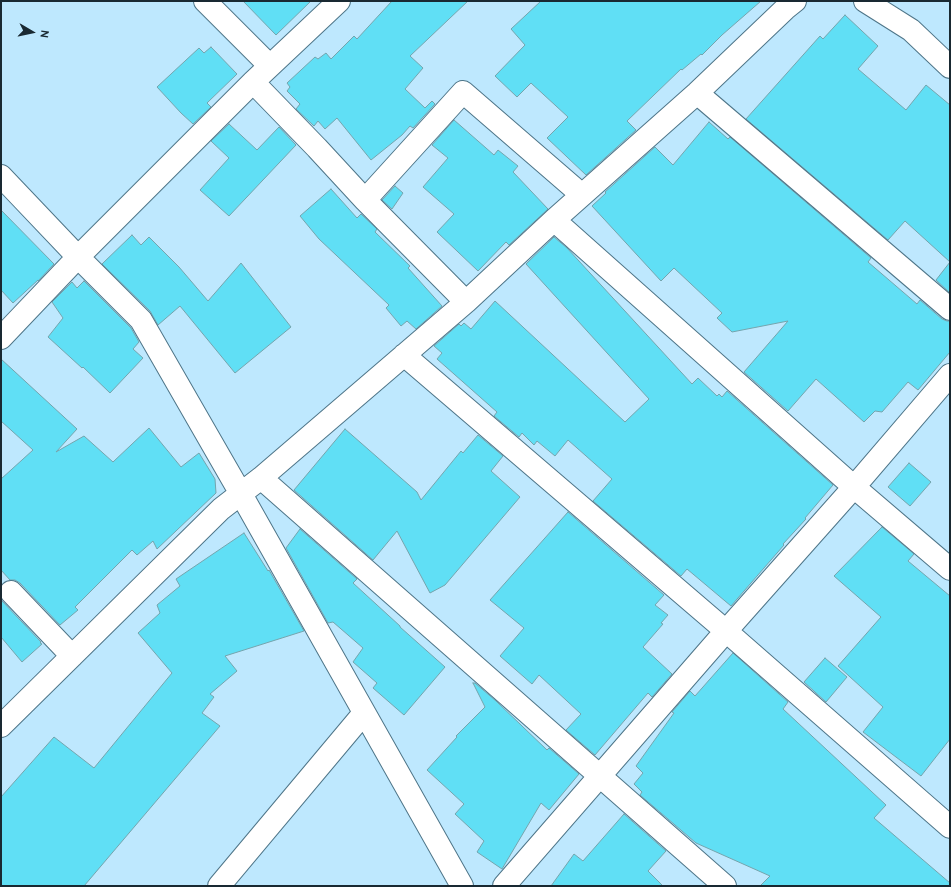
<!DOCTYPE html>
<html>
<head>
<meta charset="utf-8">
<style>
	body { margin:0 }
	#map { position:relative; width:951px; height:887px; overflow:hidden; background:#bee8fe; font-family:Overpass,sans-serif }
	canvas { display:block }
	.frame { position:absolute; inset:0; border:2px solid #192932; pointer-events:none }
	.north { position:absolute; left:12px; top:12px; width:40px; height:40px; -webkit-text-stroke:3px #bee8fe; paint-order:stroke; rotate:99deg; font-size:11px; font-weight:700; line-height:16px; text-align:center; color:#192932 }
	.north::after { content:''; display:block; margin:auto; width:14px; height:18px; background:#192932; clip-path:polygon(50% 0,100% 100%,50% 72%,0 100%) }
</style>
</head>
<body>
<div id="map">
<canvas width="951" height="887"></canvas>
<div class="frame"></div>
<div class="north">N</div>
</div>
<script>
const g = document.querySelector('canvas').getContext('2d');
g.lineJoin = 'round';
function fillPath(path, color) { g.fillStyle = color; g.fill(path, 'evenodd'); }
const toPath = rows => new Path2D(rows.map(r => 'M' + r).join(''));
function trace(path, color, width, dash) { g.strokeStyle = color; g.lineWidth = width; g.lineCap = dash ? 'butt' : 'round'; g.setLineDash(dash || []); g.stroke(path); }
const building = toPath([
	[243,1,311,1,276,35,243,1],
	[392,1,468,1,410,56,423,68,405,89,425,108,432,101,435,104,413,128,410,126,402,135,371,160,337,118,325,129,318,121,314,126,296,109,300,104,287,91,290,87,287,83,315,57,318,59,326,53,331,59,354,36,357,39,392,1],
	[541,1,761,1,722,35,702,55,701,54,682,70,681,69,627,121,636,130,586,175,547,138,568,117,531,83,517,97,495,76,525,45,511,29,541,1],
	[845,15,878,46,858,69,906,110,926,85,950,105,950,262,905,221,888,240,746,119,820,36,823,39,845,15],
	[211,47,237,74,207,103,211,107,193,124,181,113,157,87,199,48,204,53,211,47],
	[454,120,494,155,498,150,518,166,513,172,548,209,509,245,506,242,478,271,437,232,454,214,423,187,448,158,432,145,454,120],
	[709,122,728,139,730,137,871,258,868,262,917,304,920,300,942,319,947,321,950,321,950,352,918,390,908,382,882,412,875,411,864,422,816,379,788,411,744,372,788,321,732,332,717,318,722,313,674,268,661,281,592,206,606,193,605,192,655,147,673,165,709,122],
	[229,124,257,150,279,127,296,145,229,216,200,190,229,158,211,141,229,124],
	[395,186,403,193,392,209,382,200,395,186],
	[331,189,357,218,361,214,377,229,375,232,410,266,408,268,442,306,416,329,407,321,401,326,386,308,389,305,319,239,300,216,331,189],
	[1,210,54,264,38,281,38,280,13,303,1,290,1,210],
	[132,235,141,245,149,237,179,267,208,301,241,263,291,327,235,373,180,306,158,325,150,311,102,264,132,235],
	[554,237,567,248,692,384,698,378,717,396,719,394,722,397,727,391,833,485,805,518,806,519,783,544,784,545,731,606,687,569,681,576,593,501,612,479,568,440,555,456,537,441,534,445,522,433,519,437,494,416,497,412,437,359,442,353,434,346,459,324,461,326,464,323,471,329,495,301,625,422,649,399,526,264,554,237],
	[950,262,950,293,936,280,950,262],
	[84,281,131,328,139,342,133,349,143,358,110,393,83,367,82,368,48,337,63,318,52,302,72,282,77,288,84,281],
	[1,359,77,429,56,452,84,436,113,462,149,428,181,467,199,453,215,479,216,493,157,549,153,541,137,555,132,550,75,607,78,610,60,625,20,583,15,580,10,580,1,570,1,479,33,450,1,421,1,359],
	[345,429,417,492,421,500,461,451,463,453,478,435,503,456,491,471,520,497,445,585,430,593,397,531,373,560,294,490,345,429],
	[909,463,931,482,910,506,888,487,909,463],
	[568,512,664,595,655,605,668,615,661,623,663,624,643,647,672,674,652,697,648,693,595,755,566,730,581,714,539,675,532,684,500,656,524,628,490,600,568,512],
	[882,527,914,554,908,561,950,596,950,739,921,776,863,732,883,707,838,666,881,617,834,576,882,527],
	[300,529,357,579,353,583,400,626,400,627,445,667,404,715,373,688,377,683,353,662,363,648,333,622,328,623,286,548,300,529],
	[244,533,268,571,269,570,304,631,225,656,237,671,210,694,214,697,202,713,220,726,84,886,1,886,1,797,54,737,94,768,172,673,138,633,160,613,157,605,180,586,176,579,244,533],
	[2,601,41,642,40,643,42,644,22,662,1,637,1,602,2,601],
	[733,653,788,702,783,709,886,805,874,818,950,883,950,886,760,886,770,876,696,843,640,795,642,792,634,784,643,773,636,766,674,713,672,712,690,691,695,696,733,653],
	[825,658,847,677,826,702,804,682,825,658],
	[473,683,475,683,496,701,547,750,549,748,579,774,549,810,541,803,502,869,477,852,484,841,455,814,464,804,427,770,457,737,456,736,485,707,473,683],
	[624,814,666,851,648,871,663,886,551,886,574,854,583,861,624,814]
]);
const street = toPath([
	[205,1,270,66],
	[865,1,911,30,950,67],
	[253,82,317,148,365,200,466,302],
	[697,93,950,309],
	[1,176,78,257,141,320,241,494,462,886],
	[365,200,463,92,582,195],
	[554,220,854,487,950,569],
	[1,338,78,257,253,82,339,1],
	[404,355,726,631,950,827],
	[261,478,725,886],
	[11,592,72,656],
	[1,726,221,509,261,478,466,302,554,220,697,93,785,9,795,1],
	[219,886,364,713],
	[504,886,726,631,854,487,950,375]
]);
fillPath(building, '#60dff5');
trace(building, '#74a4ad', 1);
trace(street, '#4e7588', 24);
trace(street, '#fff', 22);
</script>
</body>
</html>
